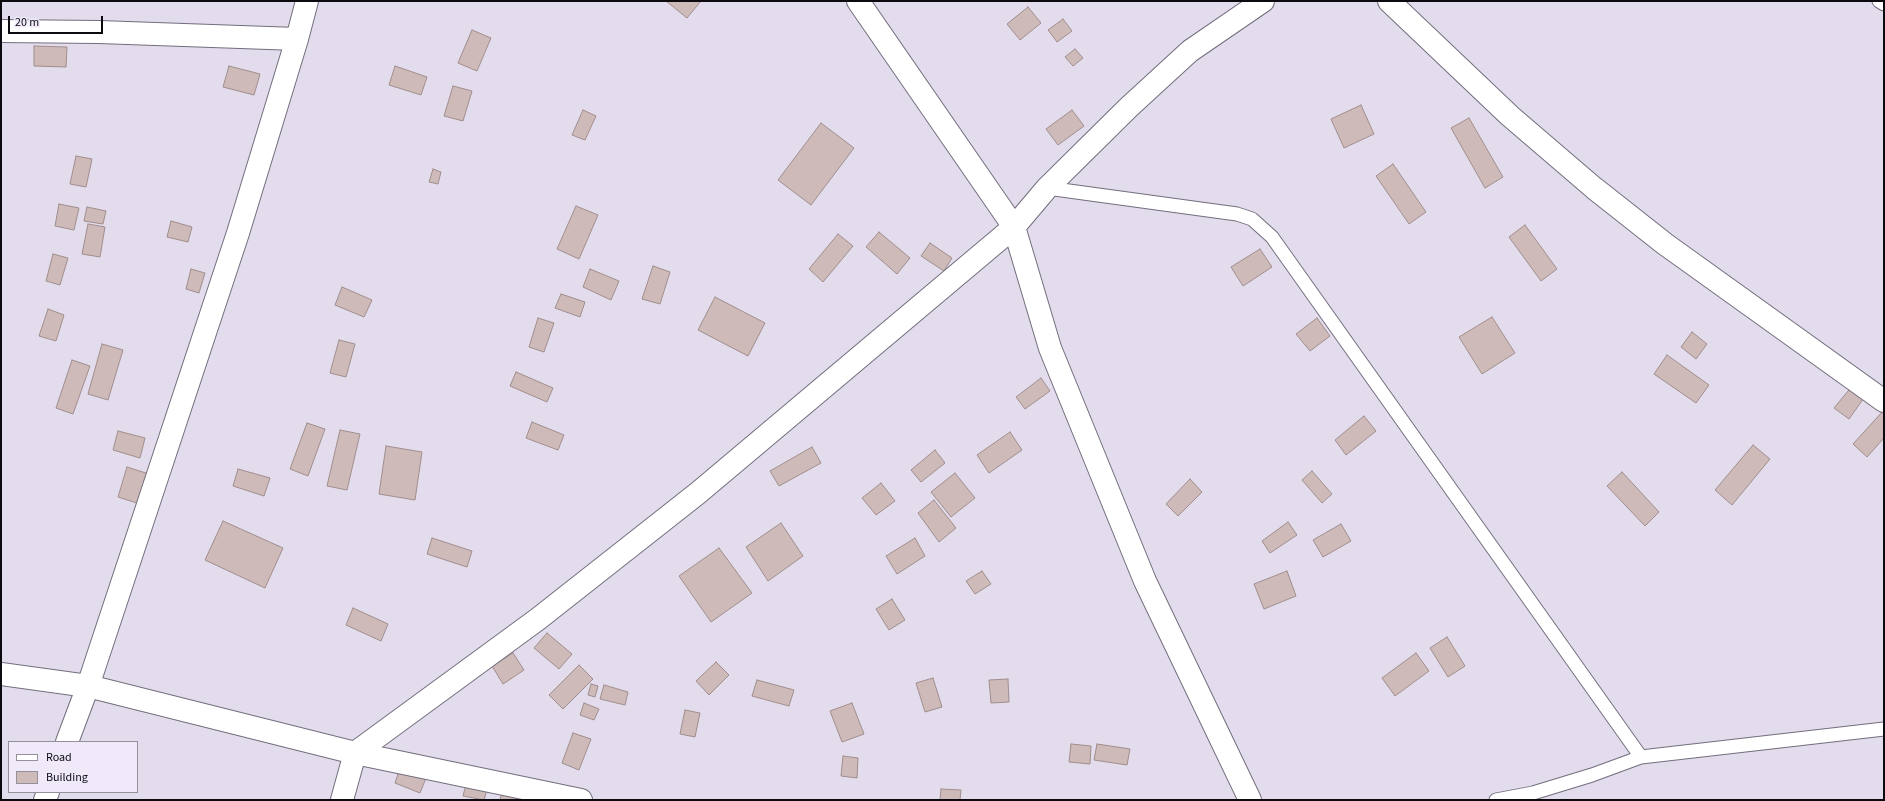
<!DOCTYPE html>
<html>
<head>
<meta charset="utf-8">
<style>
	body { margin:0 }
	#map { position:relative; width:1885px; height:801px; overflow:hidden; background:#e2dced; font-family:"Source Sans 3",sans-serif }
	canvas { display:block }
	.frame { position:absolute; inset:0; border:2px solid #0c0a0f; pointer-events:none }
	.legend { position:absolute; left:8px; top:741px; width:130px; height:52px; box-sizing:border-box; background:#efe9fa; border:1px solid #94909c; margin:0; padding:5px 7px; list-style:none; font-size:12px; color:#0c0a0f }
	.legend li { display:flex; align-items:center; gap:8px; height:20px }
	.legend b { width:20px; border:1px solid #94909c }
	.scale { position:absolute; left:8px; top:16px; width:95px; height:18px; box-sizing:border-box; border:2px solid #0c0a0f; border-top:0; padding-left:5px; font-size:12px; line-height:14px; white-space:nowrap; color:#0c0a0f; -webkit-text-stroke:3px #efe9fa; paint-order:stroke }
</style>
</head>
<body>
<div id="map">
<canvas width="1885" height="801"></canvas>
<div class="frame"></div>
<ul class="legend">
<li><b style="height:5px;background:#fff"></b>Road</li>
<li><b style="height:11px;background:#cebab9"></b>Building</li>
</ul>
<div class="scale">20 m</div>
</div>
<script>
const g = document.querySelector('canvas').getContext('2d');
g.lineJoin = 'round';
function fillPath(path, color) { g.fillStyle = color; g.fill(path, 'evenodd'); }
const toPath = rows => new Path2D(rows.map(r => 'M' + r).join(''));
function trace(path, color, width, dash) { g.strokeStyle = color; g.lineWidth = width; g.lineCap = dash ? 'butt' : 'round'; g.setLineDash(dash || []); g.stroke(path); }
const building = toPath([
	[666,1,701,1,687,18,666,1],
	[1028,7,1041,23,1020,40,1007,24,1028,7],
	[1063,19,1072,31,1057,42,1048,30,1063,19],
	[472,30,491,38,477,71,458,63,472,30],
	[34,46,67,47,66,67,34,66,34,46],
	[1075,49,1083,58,1073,66,1065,57,1075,49],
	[229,66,260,74,254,95,223,87,229,66],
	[395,66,427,77,421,95,389,85,395,66],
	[453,86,472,91,463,121,444,116,453,86],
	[1361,105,1374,134,1344,148,1331,119,1361,105],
	[583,110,596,116,585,140,572,135,583,110],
	[1072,110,1084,126,1058,145,1046,129,1072,110],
	[1469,118,1503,177,1485,188,1451,128,1469,118],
	[821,123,854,148,811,205,778,180,821,123],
	[76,156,92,159,86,187,70,184,76,156],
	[1393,164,1426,212,1409,224,1376,176,1393,164],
	[433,169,441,172,438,184,429,182,433,169],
	[59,204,79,208,74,230,55,226,59,204],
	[576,206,598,215,579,259,557,249,576,206],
	[87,207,106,211,103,224,84,221,87,207],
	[171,221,192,227,188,242,167,237,171,221],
	[88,224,105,227,100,257,82,254,88,224],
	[1525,225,1557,269,1541,281,1509,237,1525,225],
	[879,232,910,258,897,274,866,247,879,232],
	[838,234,853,246,823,282,809,269,838,234],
	[930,243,952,258,944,271,921,256,930,243],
	[1260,249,1272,267,1243,286,1231,267,1260,249],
	[53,254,68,258,60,285,46,281,53,254],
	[653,266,670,272,660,304,642,299,653,266],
	[191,269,205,273,199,293,186,289,191,269],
	[590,269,619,281,611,300,583,287,590,269],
	[342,287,372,300,364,317,335,305,342,287],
	[561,294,585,302,580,317,555,308,561,294],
	[715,297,765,323,748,356,698,330,715,297],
	[48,309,64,315,56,341,39,336,48,309],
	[1492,317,1515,353,1482,374,1459,337,1492,317],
	[538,318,554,323,544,352,529,347,538,318],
	[1317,318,1330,336,1310,351,1296,334,1317,318],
	[1692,332,1707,344,1696,359,1681,347,1692,332],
	[339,340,355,344,346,377,330,373,339,340],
	[102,344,123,350,108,400,88,394,102,344],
	[1667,355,1709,385,1696,403,1654,374,1667,355],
	[72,360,90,366,73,414,56,408,72,360],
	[516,372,553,388,547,402,510,386,516,372],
	[1041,378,1050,391,1025,409,1016,397,1041,378],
	[1853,385,1866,395,1849,419,1834,408,1853,385],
	[1884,410,1884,438,1867,457,1853,444,1884,410],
	[1364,416,1376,431,1346,455,1335,440,1364,416],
	[532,422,564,435,558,450,526,438,532,422],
	[307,423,325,429,308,476,290,469,307,423],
	[340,430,360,434,347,490,327,486,340,430],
	[118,431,145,438,140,458,113,450,118,431],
	[1010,432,1022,450,989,473,977,455,1010,432],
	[1753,445,1770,459,1732,505,1715,490,1753,445],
	[386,446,422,452,415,500,379,494,386,446],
	[812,447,821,463,779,486,770,471,812,447],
	[935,450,945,463,921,482,911,470,935,450],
	[127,467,149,474,140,504,118,497,127,467],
	[238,469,270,478,264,496,233,486,238,469],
	[1312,471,1332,494,1322,503,1302,480,1312,471],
	[1622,472,1659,512,1645,526,1607,486,1622,472],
	[955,473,975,498,951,517,931,492,955,473],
	[1190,479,1202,492,1178,516,1166,504,1190,479],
	[881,483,895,501,876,515,862,498,881,483],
	[934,500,956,528,939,542,918,513,934,500],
	[223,521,283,548,265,588,205,560,223,521],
	[1288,522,1297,535,1270,553,1262,541,1288,522],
	[781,523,803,556,768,581,746,547,781,523],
	[1341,524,1351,541,1323,557,1313,540,1341,524],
	[432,538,472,551,467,567,427,554,432,538],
	[915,538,925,556,897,574,886,556,915,538],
	[719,548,752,593,711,622,679,576,719,548],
	[982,571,991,584,975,594,966,581,982,571],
	[1287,571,1296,596,1264,609,1254,584,1287,571],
	[892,599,905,620,889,630,876,609,892,599],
	[353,608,388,624,381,641,346,625,353,608],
	[547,633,572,654,559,669,534,648,547,633],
	[1447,637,1465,666,1448,677,1430,648,1447,637],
	[513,653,524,670,503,684,492,666,513,653],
	[1416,653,1429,671,1395,696,1382,678,1416,653],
	[716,662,729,675,709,695,696,681,716,662],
	[579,665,593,679,563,709,549,695,579,665],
	[933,678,942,707,925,712,916,683,933,678],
	[1008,679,1009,702,991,703,989,680,1008,679],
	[757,680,794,690,789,706,752,696,757,680],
	[591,684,598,686,595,697,588,695,591,684],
	[604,685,628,692,625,705,600,699,604,685],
	[584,703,599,709,594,720,580,715,584,703],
	[852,703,864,734,842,742,830,711,852,703],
	[685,710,700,713,695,737,680,734,685,710],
	[573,733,591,739,579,770,562,763,573,733],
	[1071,744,1091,746,1090,764,1069,762,1071,744],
	[1097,744,1130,749,1127,765,1094,760,1097,744],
	[843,756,858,758,857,778,841,776,843,756],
	[400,768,426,778,420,793,395,783,400,768],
	[467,780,488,786,484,800,463,796,467,780],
	[941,789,961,790,960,800,940,800,941,789],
	[502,792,531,800,500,800,502,792]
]);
const service = toPath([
	[1879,1,1884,4],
	[1047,188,1237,214,1252,219,1272,237,1641,757],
	[1496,800,1533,793,1592,775,1641,757,1884,729]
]);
const minor = toPath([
	[858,1,1014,227,1050,348,1145,581,1250,800],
	[1389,1,1510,116,1594,188,1665,244,1884,401],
	[1,31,99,32,297,39],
	[1,674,88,686,355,753,581,800],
	[67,742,88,686,238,233,297,39,307,1],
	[45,800,48,792],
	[342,800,355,753,538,619,698,493,1014,227,1047,188,1129,107,1190,51,1263,1]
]);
fillPath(building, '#cebab9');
trace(building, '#a08d8c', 1);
trace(service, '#736e7d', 15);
trace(minor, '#736e7d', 24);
trace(service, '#fff', 13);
trace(minor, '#fff', 22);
</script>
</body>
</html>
